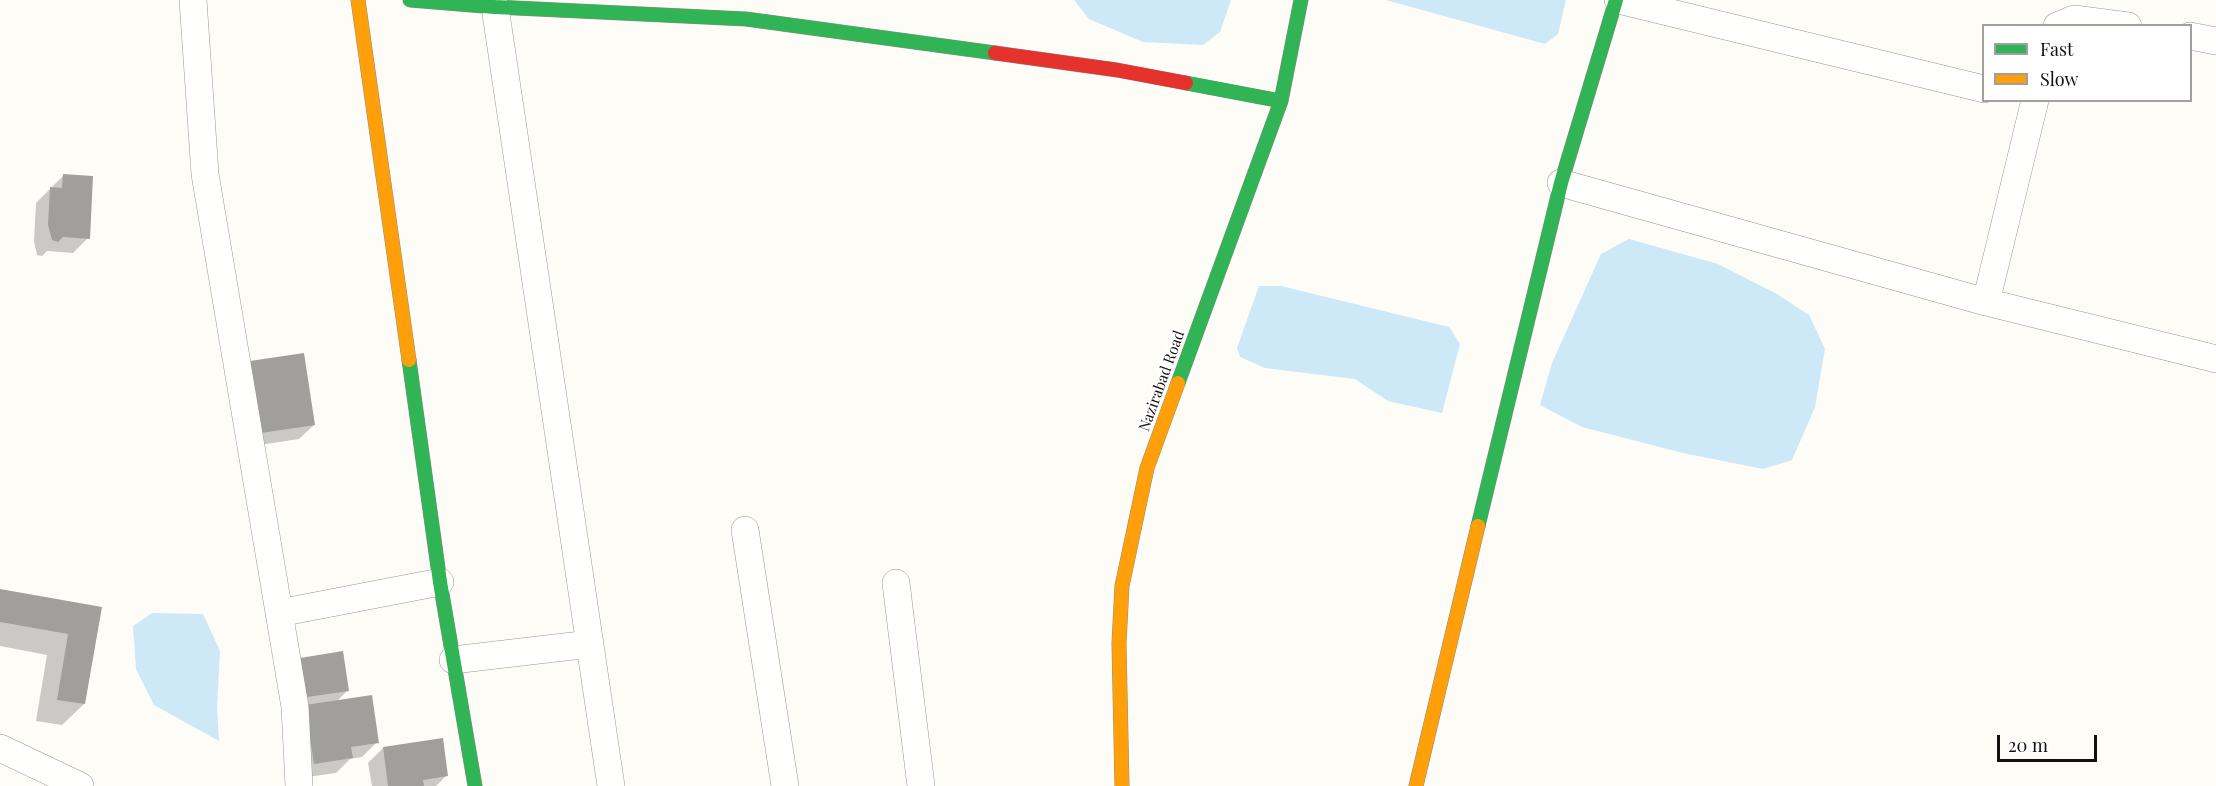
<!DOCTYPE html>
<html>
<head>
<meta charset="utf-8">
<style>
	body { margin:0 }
	#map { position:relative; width:2216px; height:786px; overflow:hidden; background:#fdfcf7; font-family:"Playfair Display",serif }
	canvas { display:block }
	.legend { position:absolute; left:1982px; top:24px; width:210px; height:78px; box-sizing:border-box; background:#fff; border:2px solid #a0a0a0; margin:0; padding:8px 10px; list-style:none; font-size:18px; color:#111 }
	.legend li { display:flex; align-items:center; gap:12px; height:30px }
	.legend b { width:30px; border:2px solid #a0a0a0 }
	.scale { position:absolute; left:1997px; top:735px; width:100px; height:27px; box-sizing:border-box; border:3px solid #111; border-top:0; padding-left:8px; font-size:18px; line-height:21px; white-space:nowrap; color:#111; -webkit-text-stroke:4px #fff; paint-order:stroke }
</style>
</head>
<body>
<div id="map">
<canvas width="2216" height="786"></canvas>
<ul class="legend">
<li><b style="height:8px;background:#30b455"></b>Fast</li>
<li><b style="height:8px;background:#ff9f0a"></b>Slow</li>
</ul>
<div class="scale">20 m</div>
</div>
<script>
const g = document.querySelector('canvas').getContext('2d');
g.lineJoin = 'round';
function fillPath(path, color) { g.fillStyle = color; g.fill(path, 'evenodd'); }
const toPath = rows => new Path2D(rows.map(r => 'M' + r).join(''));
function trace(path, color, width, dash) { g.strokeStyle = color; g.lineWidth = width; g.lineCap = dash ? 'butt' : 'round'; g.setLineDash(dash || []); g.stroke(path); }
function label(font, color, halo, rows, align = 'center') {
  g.font = font + ' "Playfair Display",serif'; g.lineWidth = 6; g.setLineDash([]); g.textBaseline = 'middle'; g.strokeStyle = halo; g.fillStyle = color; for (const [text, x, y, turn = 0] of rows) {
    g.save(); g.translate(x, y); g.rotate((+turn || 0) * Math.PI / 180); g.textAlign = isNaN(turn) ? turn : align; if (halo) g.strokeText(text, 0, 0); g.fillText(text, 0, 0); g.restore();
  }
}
const water = toPath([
	[1074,0,1231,0,1220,32,1203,45,1143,42,1089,19],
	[1386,0,1566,0,1558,34,1545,44],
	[1629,239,1718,264,1777,294,1809,315,1825,349,1815,407,1792,460,1763,469,1683,453,1582,427,1540,405,1552,363,1601,254],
	[1259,286,1281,286,1449,327,1460,344,1442,413,1388,401,1355,379,1265,368,1240,357,1237,348],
	[152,613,203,614,220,651,217,707,219,741,154,705,136,669,133,626]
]);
const shadow = toPath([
	[63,176,88,238,73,253,47,251,42,256,37,255,34,241,36,203],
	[251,363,314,425,299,439,247,447],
	[0,591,100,608,84,704,62,725,36,721,47,655,0,646],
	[280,675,347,691,336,702,377,742,362,757,350,759,336,773,300,778],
	[383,748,447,775,436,786,372,786,368,763]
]);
const building = toPath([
	[63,174,93,176,90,239,63,237,58,242,52,240,48,225,50,187,62,188],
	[304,353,315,425,261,433,250,361],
	[0,589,102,607,85,704,57,700,68,634,0,622],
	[343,651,349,691,300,698,294,659],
	[372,695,379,743,351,747,353,758,314,764,305,705],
	[443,738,448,776,423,780,424,786,388,786,383,747]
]);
const street = toPath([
	[193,0,205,174,295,707,299,786],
	[1618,0,1984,89],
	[495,7,611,786],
	[2057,26,2074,19,2128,26],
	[2190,36,2216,41],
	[1561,183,1986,302,2216,359],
	[1986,302,2035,100],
	[745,530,785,786],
	[896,583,921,786],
	[279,613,440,582],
	[453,660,590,644],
	[0,748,80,786]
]);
const fast = toPath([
	[410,0,495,7,746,19,995,53],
	[1186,83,1281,101],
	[409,360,440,582,475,786],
	[1178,383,1281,101,1301,0],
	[1478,526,1561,183,1616,0]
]);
const slow = toPath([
	[358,0,409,360],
	[1122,786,1119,643,1122,586,1147,468,1178,383],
	[1416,786,1478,526]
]);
const jam = toPath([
	[995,53,1117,70,1186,83]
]);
const streetNames = [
	["Nazirabad Road",1162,381,-70]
];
fillPath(water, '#cde8f7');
fillPath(shadow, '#0003');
fillPath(building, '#a19f9c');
trace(street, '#979795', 28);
trace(fast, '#8e8d8b', 15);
trace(slow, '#8e8d8b', 15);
trace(jam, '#8e8d8b', 15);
trace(street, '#fffffe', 27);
trace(fast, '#30b455', 14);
trace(slow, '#ff9f0a', 14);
trace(jam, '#e5322d', 14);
label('15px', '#111', '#fff', streetNames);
</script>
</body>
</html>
